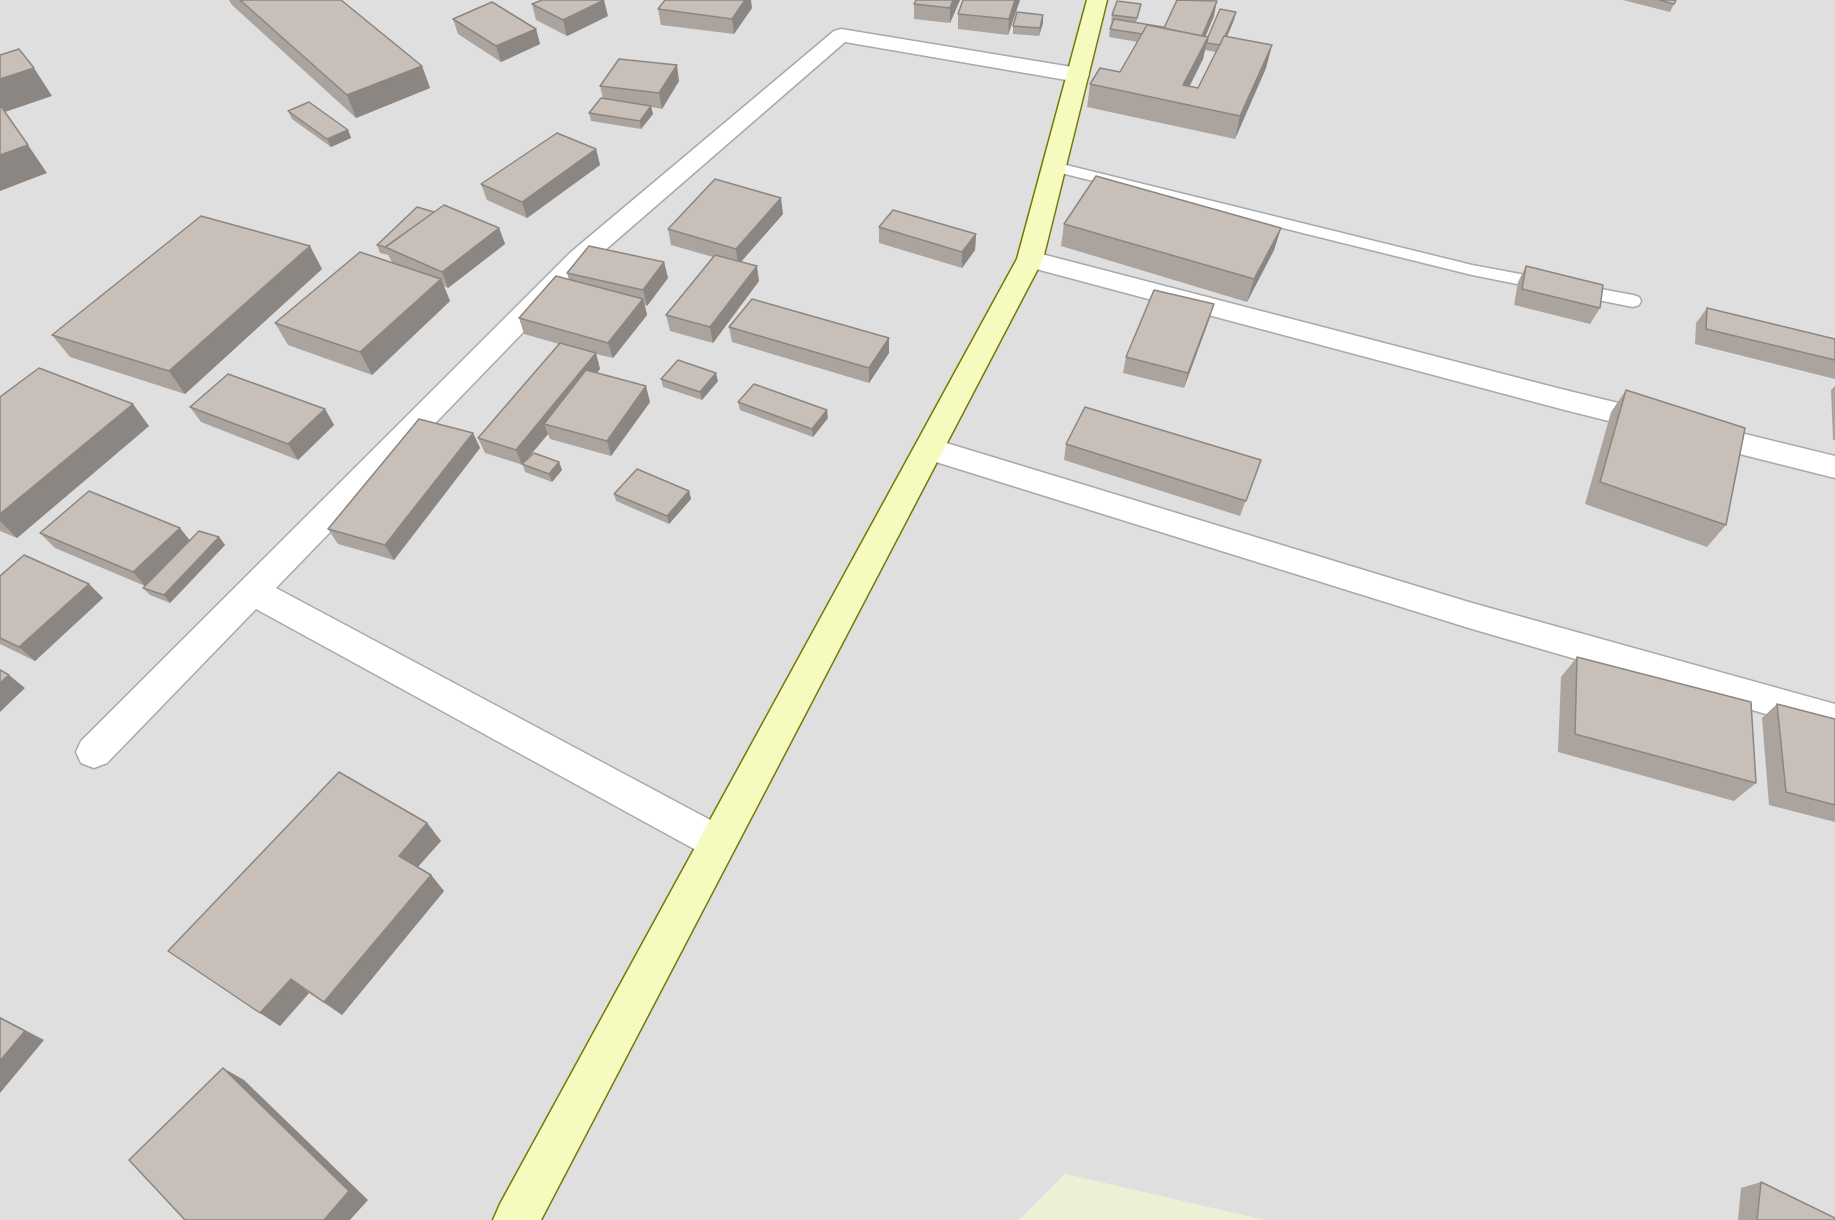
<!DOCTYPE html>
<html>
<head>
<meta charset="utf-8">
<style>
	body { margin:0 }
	canvas { display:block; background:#f2efe9 }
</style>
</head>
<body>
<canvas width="1835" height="1220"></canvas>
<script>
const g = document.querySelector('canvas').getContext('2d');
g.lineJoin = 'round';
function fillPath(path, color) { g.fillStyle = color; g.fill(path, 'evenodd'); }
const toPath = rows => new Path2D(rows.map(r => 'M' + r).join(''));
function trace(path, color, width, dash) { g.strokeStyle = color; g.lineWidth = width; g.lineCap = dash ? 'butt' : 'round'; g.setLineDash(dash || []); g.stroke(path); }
const residential = toPath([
	[0,0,1835,0,1835,1220,1264,1220,1065,1174,1019,1220,0,1220]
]);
const farmland = toPath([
	[1065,1174,1264,1220,1019,1220]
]);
const lane = toPath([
	[1054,162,1472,265,1633,295,1639,297,1641,301,1639,305,1633,307,1472,275,1049,170,1046,167,1049,164,1054,162]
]);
const street = toPath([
	[841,29,1078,68,1086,70,1089,75,1086,80,1078,82,845,42,589,264,276,588,731,831,737,843,731,855,718,861,705,855,256,609,107,763,94,768,81,763,76,752,81,741,571,252,834,31,841,29],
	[1030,251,1561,389,1835,456,1835,478,1561,409,1021,265,1017,259,1021,253,1030,251],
	[930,438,1472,603,1835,704,1835,734,1472,629,920,457,915,449,920,441,930,438]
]);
const secondary = toPath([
	[1087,0,1107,0,1043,259,541,1220,493,1220,500,1204,1017,259,1087,0]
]);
const wall = toPath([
	[229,0,341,0,422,66,430,88,356,118,232,5],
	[916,0,960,0,950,23,914,19,914,4],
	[1020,0,1008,35,958,29,958,14],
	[1623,0,1676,0,1670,12],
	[532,4,608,16,567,36,536,20],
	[1141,4,1136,23,1164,28,1214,16,1205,36,1208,37,1236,12,1234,20,1227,37,1272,45,1266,68,1235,139,1087,107,1090,84,1120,72,1138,42,1109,37,1110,29,1112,23,1111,23,1112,15],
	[1205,50,1216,52,1198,88,1190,86,1203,59],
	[752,8,734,34,661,25,658,9],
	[1043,15,1043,23,1039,36,1013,34,1013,26],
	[453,19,536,29,540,44,501,62,458,34],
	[679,81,662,109,651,107,653,114,641,129,591,121,589,113,603,99,600,86],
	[288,111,348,130,351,138,331,147,292,119],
	[596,149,600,165,527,218,487,200,481,184],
	[434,212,499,228,505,244,448,288,444,286,450,301,372,375,288,345,275,323,392,262,388,255,380,253,377,245],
	[783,214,741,262,759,281,713,343,670,331,666,315,713,257,671,245,668,229],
	[1064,224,1281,228,1274,250,1247,302,1061,246],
	[879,227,976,234,975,250,962,268,879,243],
	[664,262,668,278,647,306,645,305,647,315,613,358,596,354,600,369,597,373,650,402,611,456,550,439,548,434,527,459,559,462,562,470,552,482,525,472,523,465,485,453,478,438,559,344,524,334,519,318,569,280,567,273],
	[1526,266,1600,308,1590,324,1514,305,1518,282],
	[322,269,185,394,70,357,52,335],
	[1707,308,1835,339,1835,379,1695,344,1696,323],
	[1209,320,1184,388,1123,373,1126,357],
	[729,327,889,353,869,383,732,342],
	[661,379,718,381,702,400,663,387],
	[1835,386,1835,440,1833,440,1831,390],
	[1626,390,1726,525,1707,547,1585,504,1611,412],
	[0,397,149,426,17,538,0,531],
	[738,402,828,418,813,437,740,410],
	[190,407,325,409,334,425,298,460,201,422],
	[473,433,480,448,394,560,338,544,328,529],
	[1066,444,1261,460,1240,516,1064,460],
	[689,491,691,499,669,524,616,501,614,494],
	[40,533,190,540,219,537,225,545,170,603,150,595,143,588,145,586,55,548],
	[0,576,89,584,103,598,35,661,0,644],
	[1577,657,1756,783,1734,801,1558,752,1561,677],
	[1777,704,1835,719,1835,822,1769,805,1762,718],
	[427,823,441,841,418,867,431,875,444,891,342,1015,309,993,280,1026,168,951],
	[1761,1182,1835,1220,1738,1220,1741,1188]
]);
const shadedWall = toPath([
	[604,0,608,16,567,36,563,20],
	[745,0,751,0,752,8,734,34,732,19],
	[953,0,960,0,950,23,950,8],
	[1015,0,1020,0,1008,35,1009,19],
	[1217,1,1214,16,1199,52,1202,36],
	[1236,12,1234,20,1220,53,1222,45],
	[1043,15,1043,23,1039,36,1040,28],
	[536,29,540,44,501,62,496,46],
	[1208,37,1203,59,1180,104,1183,85],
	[1272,45,1266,68,1235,139,1240,116],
	[677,65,679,81,662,109,659,93],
	[422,66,430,88,356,118,347,95],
	[34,68,52,96,5,112,0,106,0,79],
	[651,106,653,114,641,129,640,121],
	[348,130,351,138,331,147,327,139],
	[28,145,47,173,0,191,0,155],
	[596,149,600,165,527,218,522,202],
	[781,198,783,214,738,265,736,249],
	[499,228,505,244,448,288,442,272],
	[1281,228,1274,250,1247,302,1254,279],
	[976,234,975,250,962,268,962,252],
	[310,246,322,269,185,394,169,371],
	[664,262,668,278,647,306,643,290],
	[757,266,759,281,713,343,710,327],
	[441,279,450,301,372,375,360,352],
	[643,299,647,315,613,358,608,343],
	[1214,304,1209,320,1184,388,1188,373],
	[889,338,889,353,869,383,869,368],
	[596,353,600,369,554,426,544,424,548,434,522,465,516,450],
	[716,373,718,381,702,400,700,392],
	[646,386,650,402,611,456,607,441],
	[133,404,149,426,17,538,0,521,0,514],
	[325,409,334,425,298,460,288,444],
	[827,410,828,418,813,437,812,429],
	[473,433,480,448,394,560,385,545],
	[559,462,562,470,552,482,549,474],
	[689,491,691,499,669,524,667,516],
	[180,528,192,543,146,587,133,572],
	[219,537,225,545,170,603,164,595],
	[89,584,103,598,35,661,19,647],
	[9,675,25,688,0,712,0,683],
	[427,823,441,841,413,872,399,856],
	[431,875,444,891,342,1015,324,1002],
	[291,979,309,993,280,1026,260,1013],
	[0,1017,44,1040,0,1093],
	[223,1068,244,1080,368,1200,350,1220,324,1220]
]);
const building = toPath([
	[240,0,341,0,422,66,347,95,240,0],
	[542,0,604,0,563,20,532,4,542,0],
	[665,0,745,0,732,19,658,9,665,0],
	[916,0,953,0,950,8,914,4,916,0],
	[963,0,1015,0,1009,19,958,14,963,0],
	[1177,0,1217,1,1202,36,1164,28,1177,0],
	[1659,0,1676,0,1674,4,1659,0],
	[1117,1,1141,4,1137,18,1112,15,1117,1],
	[492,2,536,29,496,46,453,19,492,2],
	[1220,9,1236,12,1225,36,1224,36,1220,45,1207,43,1208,37,1220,9],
	[1017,12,1043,15,1040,28,1013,26,1017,12],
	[1114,19,1163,27,1147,25,1142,34,1110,29,1114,19],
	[1147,25,1208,37,1183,85,1198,88,1224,36,1272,45,1240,116,1090,84,1100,68,1120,72,1147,25],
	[19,49,34,68,0,79,0,55,19,49],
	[619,59,677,65,659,93,600,86,619,59],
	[601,98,651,106,640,121,589,113,601,98],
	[309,102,348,130,327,139,288,111,309,102],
	[0,105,28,145,0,155,0,105],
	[557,133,596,149,522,202,481,184,557,133],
	[1096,176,1281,228,1254,279,1064,224,1096,176],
	[715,179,781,198,736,249,668,229,715,179],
	[444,205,499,228,442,272,385,247,444,205],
	[417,207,434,212,386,247,377,245,417,207],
	[893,210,976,234,962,252,879,227,893,210],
	[201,216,310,246,169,371,52,335,201,216],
	[589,246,664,262,643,290,567,273,589,246],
	[360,252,441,279,360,352,275,323,360,252],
	[715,255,757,266,710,327,666,315,715,255],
	[1526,266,1603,285,1600,308,1522,289,1526,266],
	[556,276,643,299,608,343,519,318,556,276],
	[1154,290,1214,304,1188,373,1126,357,1154,290],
	[752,299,889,338,869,368,729,327,752,299],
	[1707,308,1835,339,1835,360,1706,329,1707,308],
	[560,343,596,353,516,450,478,438,560,343],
	[678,360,716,373,700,392,661,379,678,360],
	[39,368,133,404,0,514,0,397,39,368],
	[586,370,646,386,607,441,544,424,586,370],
	[228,374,325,409,288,444,190,407,228,374],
	[754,384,827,410,812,429,738,402,754,384],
	[1626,390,1745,428,1726,525,1600,482,1626,390],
	[1085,407,1261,460,1246,501,1066,444,1085,407],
	[419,419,473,433,385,545,328,529,419,419],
	[534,453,559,462,549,474,522,464,534,453],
	[637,469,689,491,667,516,614,494,637,469],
	[89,491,180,528,133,572,40,533,89,491],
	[199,531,219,537,164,595,143,588,199,531],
	[24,555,89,584,19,647,0,638,0,576,24,555],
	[1577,657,1751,702,1756,783,1575,734,1577,657],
	[0,670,9,675,0,683,0,670],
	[1777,704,1835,719,1835,805,1786,792,1777,704],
	[339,772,427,823,399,856,431,875,324,1002,291,979,260,1013,168,951,339,772],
	[0,1018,25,1031,0,1061,0,1018],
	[223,1068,349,1191,324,1220,185,1220,129,1160,223,1068],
	[1761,1182,1835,1218,1835,1220,1757,1220,1761,1182]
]);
fillPath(residential, '#e0dfdf');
fillPath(farmland, '#eef0d5');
trace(lane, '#a9a9a9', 3);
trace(street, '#a9a9a9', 3);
trace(secondary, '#707d05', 3);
fillPath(lane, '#fff');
fillPath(street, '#fff');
fillPath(secondary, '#f7fabf');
fillPath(wall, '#aba49e');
fillPath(shadedWall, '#8b8681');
fillPath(building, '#c7bfb8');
trace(building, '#8b8681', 1.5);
</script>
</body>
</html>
